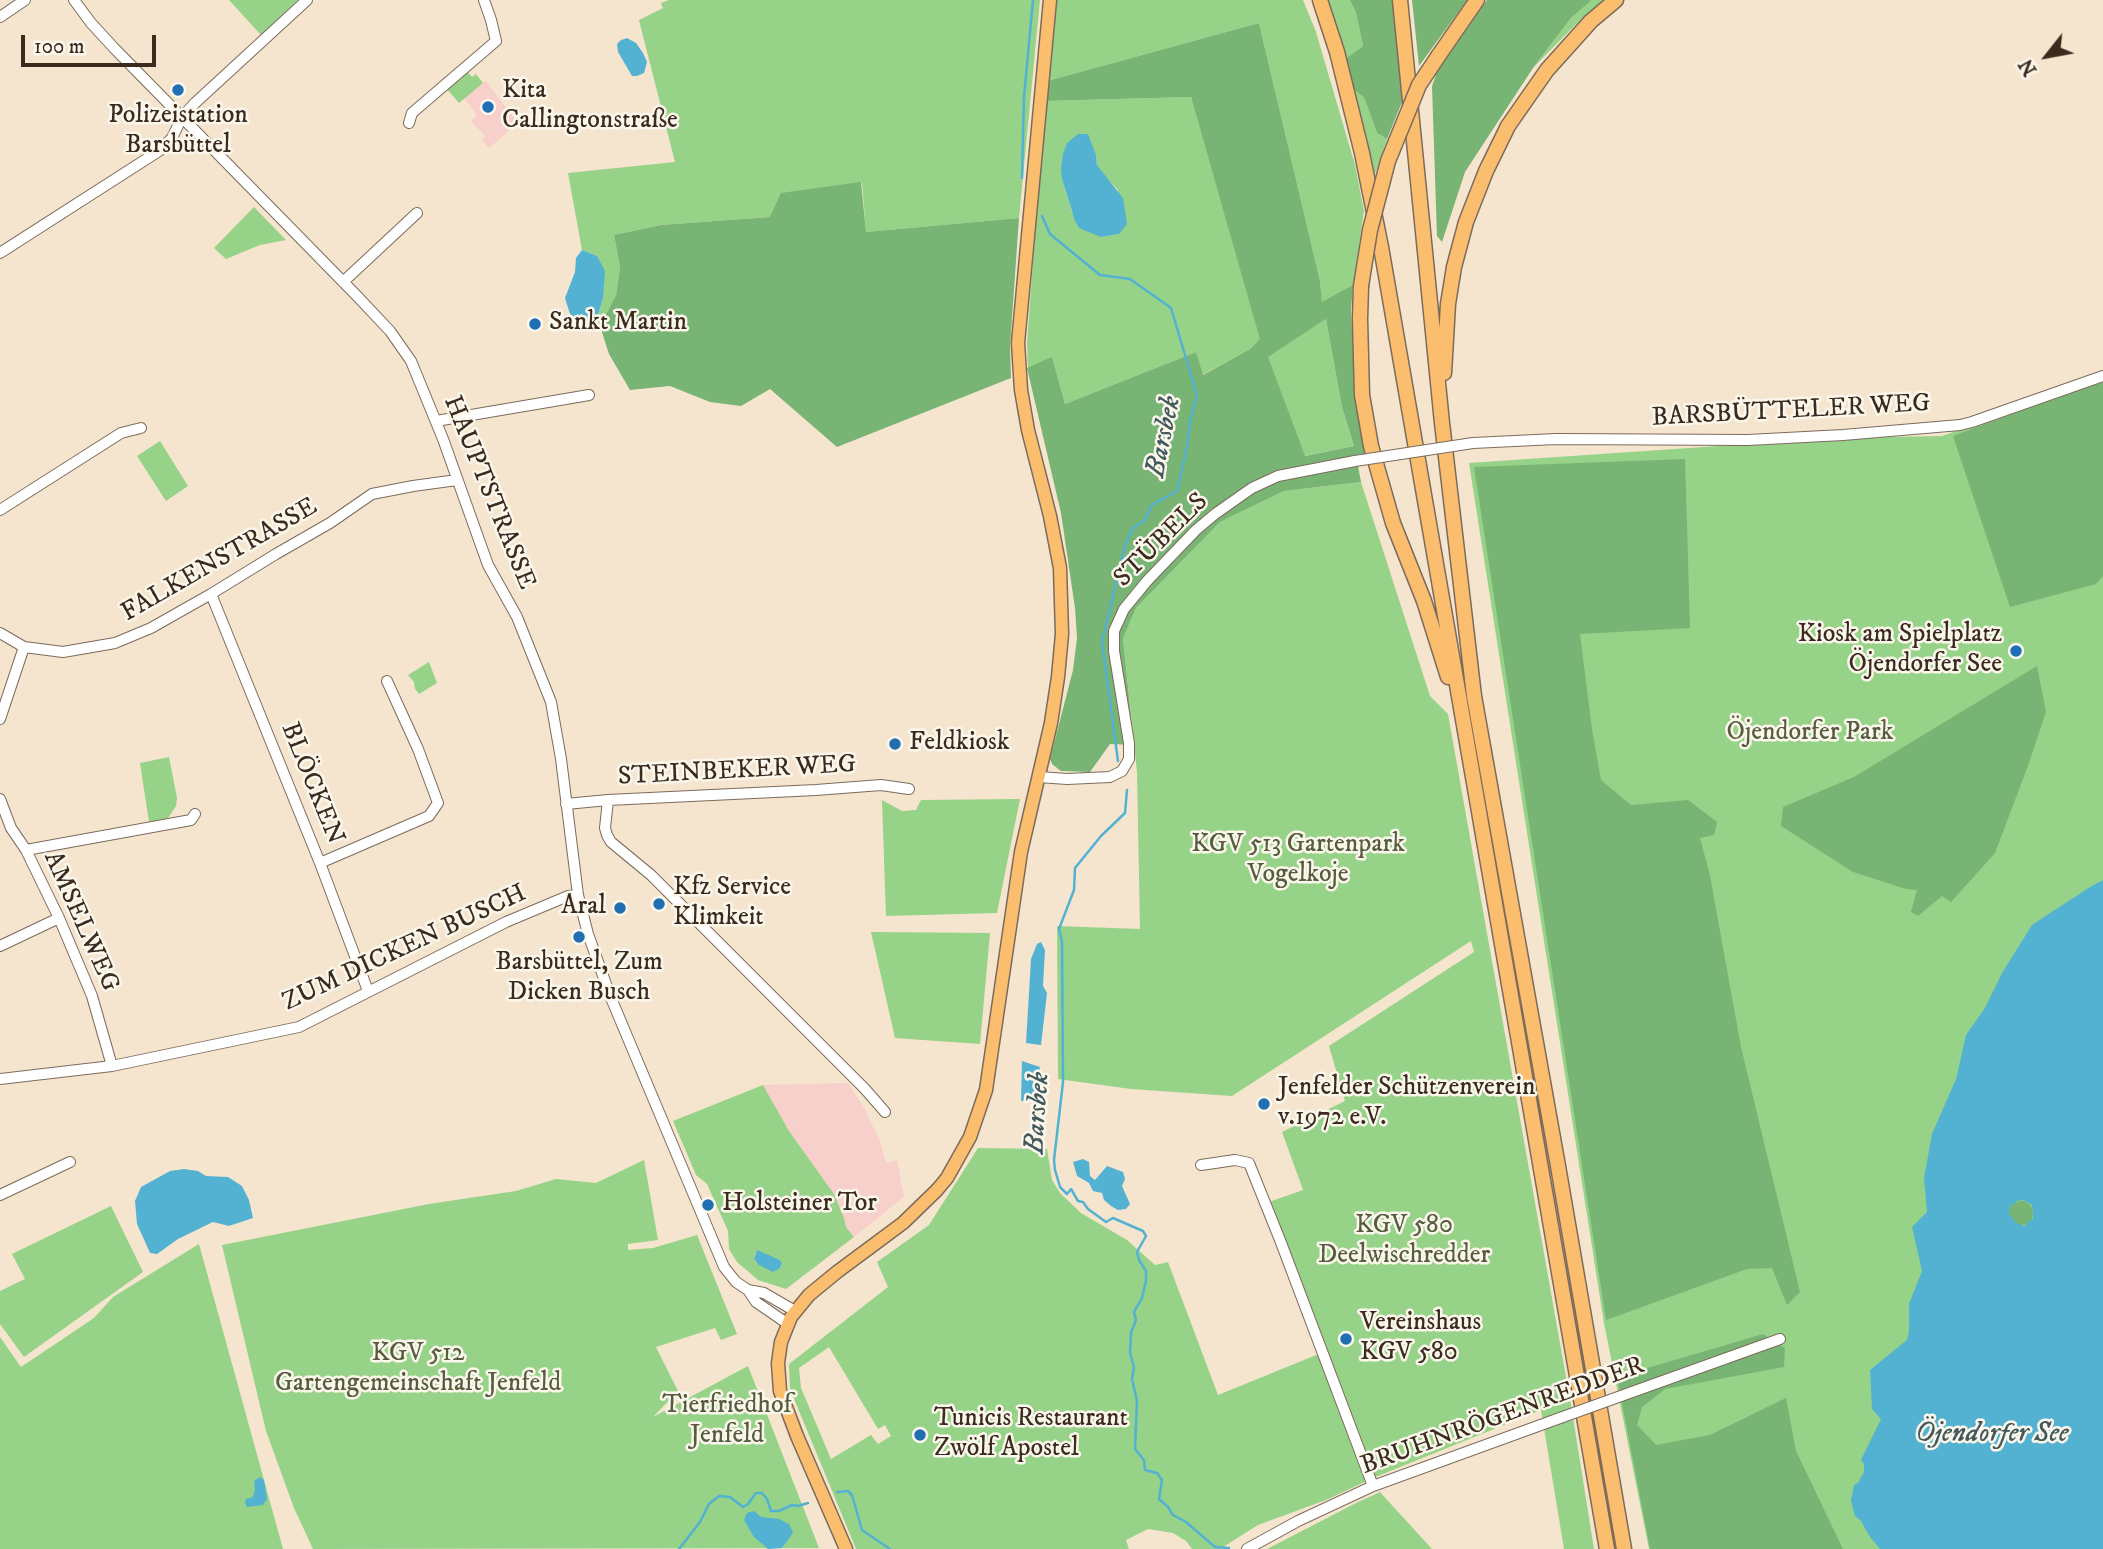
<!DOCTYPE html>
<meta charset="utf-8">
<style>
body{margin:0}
#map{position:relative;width:2103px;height:1549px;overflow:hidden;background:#f6e5ce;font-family:"IM FELL DW Pica",serif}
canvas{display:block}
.north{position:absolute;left:2012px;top:21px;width:70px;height:70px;-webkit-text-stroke:5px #fbf7ec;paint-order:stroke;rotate:239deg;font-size:19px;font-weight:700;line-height:28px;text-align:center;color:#3b2a1e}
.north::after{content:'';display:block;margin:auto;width:24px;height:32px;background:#3b2a1e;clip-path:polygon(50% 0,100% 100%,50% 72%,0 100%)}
.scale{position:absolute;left:21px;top:35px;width:135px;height:32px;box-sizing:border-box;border:4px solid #3b2a1e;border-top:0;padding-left:9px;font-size:21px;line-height:24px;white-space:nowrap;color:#3b2a1e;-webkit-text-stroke:5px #fbf7ec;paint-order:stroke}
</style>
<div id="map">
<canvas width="2103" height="1549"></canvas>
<div class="north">N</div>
<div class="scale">100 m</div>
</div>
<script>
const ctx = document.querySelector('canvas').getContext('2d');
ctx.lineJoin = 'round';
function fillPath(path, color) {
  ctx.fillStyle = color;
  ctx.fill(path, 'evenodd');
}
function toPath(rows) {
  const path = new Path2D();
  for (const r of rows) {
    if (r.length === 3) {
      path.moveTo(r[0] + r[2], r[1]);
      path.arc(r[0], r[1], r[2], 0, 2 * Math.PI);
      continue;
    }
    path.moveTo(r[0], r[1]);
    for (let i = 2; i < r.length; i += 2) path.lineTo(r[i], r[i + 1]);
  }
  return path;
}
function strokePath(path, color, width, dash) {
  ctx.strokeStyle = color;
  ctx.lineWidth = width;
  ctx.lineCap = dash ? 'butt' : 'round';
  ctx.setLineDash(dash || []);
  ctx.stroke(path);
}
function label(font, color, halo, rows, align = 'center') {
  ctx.font = font + ' "IM FELL DW Pica",serif';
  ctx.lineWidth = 5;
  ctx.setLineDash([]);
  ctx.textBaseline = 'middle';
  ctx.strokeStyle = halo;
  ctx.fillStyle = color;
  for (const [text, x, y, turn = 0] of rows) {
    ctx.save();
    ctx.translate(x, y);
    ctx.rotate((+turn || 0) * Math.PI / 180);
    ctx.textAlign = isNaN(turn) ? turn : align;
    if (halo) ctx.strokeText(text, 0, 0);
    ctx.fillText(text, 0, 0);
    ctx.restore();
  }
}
const built = toPath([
 [486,81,518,123,489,148,482,140,485,136,471,121,477,115,464,98],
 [848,1083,863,1106,880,1141,886,1163,897,1160,904,1197,854,1237,846,1227,844,1218,834,1194,789,1131,763,1085]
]);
const green = toPath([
 [229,0,298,0,261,35],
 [669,0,1040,0,1019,218,866,232,862,183,770,217,661,225,614,235,620,267,616,295,600,326,597,319,603,298,597,256,582,250,568,173,675,162,639,20,663,8,661,3],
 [1054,0,1303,0,1316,32,1355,165,1364,211,1353,285,1322,303,1320,281,1259,23,1047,81],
 [1326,0,1350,0,1356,13,1363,46,1345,59],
 [1592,0,1605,0,1582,18,1533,68,1571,18],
 [467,71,472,77,476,74,483,83,459,103,447,89],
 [1353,89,1364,96,1377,133,1387,139,1374,177],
 [1191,97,1261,339,1250,349,1202,375,1196,352,1065,404,1052,358,1028,368,1027,343,1045,101],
 [1063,154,1096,155,1097,165,1102,173,1118,190,1119,234,1101,237,1072,212,1062,179],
 [254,207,286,240,260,245,226,259,214,248],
 [1326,319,1342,407,1354,446,1304,456,1267,357],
 [2103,378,2103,1549,1649,1549,1604,1323,1469,463,1836,438,1942,436],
 [160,441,188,486,166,501,137,456],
 [1361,482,1430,696,1448,714,1571,1405,1594,1549,1564,1549,1541,1410,1373,1478,1326,1500,1258,1525,1220,1549,1192,1549,1186,1541,1173,1533,1148,1529,1126,1540,1129,1549,856,1549,790,1389,789,1364,888,1287,877,1262,929,1225,978,1148,1047,1149,1052,1180,1060,1193,1081,1213,1127,1240,1155,1265,1168,1262,1218,1395,1326,1351,1269,1202,1303,1190,1282,1132,1345,1101,1329,1046,1474,952,1471,941,1232,1096,1131,1089,1058,1079,1057,926,1140,929,1137,772,1123,637,1136,608,1220,522,1284,491],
 [829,1347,878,1429,885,1425,891,1436,878,1444,871,1435,831,1459,801,1388,799,1368],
 [429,662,437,683,419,694,415,689,414,682,408,675],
 [169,757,177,798,176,806,168,818,149,822,140,763],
 [1020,799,997,913,886,916,882,800,902,811,916,810,921,800],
 [871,932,990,933,980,1044,895,1038],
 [763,1085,789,1131,834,1194,844,1218,846,1227,854,1237,786,1289,758,1280,737,1262,729,1249,728,1231,707,1184,696,1175,673,1121],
 [756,1252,780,1260,782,1265,780,1268,756,1262,754,1259],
 [644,1160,658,1240,628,1244,628,1250,653,1248,697,1235,737,1334,721,1340,715,1328,656,1347,678,1391,653,1417,748,1366,819,1548,313,1549,294,1508,266,1431,222,1245,429,1204,516,1191,556,1179,596,1183],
 [111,1206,143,1272,24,1357,0,1324,0,1291,25,1279,12,1254],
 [199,1244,283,1549,0,1549,0,1337,21,1367,94,1318,113,1297],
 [1380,1492,1432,1549,1267,1549,1354,1504]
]);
const forest = toPath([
 [1350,0,1393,0,1402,102,1387,139,1377,133,1364,97,1353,89,1345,59,1363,46,1356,13],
 [1412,0,1467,0,1419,66],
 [1487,0,1592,0,1571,18,1533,68,1465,172,1442,242,1437,236,1432,86,1437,72],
 [1259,23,1320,281,1322,302,1353,285,1351,310,1355,394,1367,454,1356,455,1361,482,1284,491,1220,522,1136,608,1123,638,1134,745,1110,744,1090,772,1061,771,1052,764,1050,759,1073,670,1077,638,1075,608,1061,513,1027,368,1052,357,1065,404,1196,352,1203,375,1250,349,1260,339,1191,97,1045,101,1047,81],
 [1326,319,1342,407,1354,446,1305,456,1268,357],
 [861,182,866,232,1019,218,1010,346,1011,378,837,447,770,389,741,406,710,402,670,386,630,390,609,354,600,326,616,295,620,267,614,235,661,225,770,217,781,193],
 [2103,381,2103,576,2096,584,2010,607,1953,436],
 [1685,459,1690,628,1580,634,1592,729,1601,780,1631,805,1688,800,1717,822,1714,835,1700,838,1710,876,1741,1047,1800,1292,1787,1305,1772,1268,1747,1269,1606,1320,1474,467],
 [2037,666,2046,712,2029,763,1995,853,1951,902,1942,896,1918,916,1911,912,1917,890,1906,889,1853,872,1781,826,1783,807,1854,777],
 [2021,1213,12],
 [1763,1334,1785,1348,1784,1367,1665,1389,1642,1407,1637,1425,1656,1445,1710,1435,1786,1398,1796,1451,1843,1549,1650,1549,1617,1377]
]);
const water = toPath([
 [627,38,636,43,643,53,647,62,644,73,637,76,632,76,618,52,617,44,621,40],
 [1078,134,1088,134,1096,155,1097,165,1123,198,1127,224,1119,234,1101,237,1079,228,1075,221,1062,179,1061,168,1063,154,1067,143],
 [582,250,597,256,605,271,603,298,597,319,583,322,570,314,565,298,575,272,576,258],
 [2103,880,2103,1549,1880,1549,1870,1537,1861,1521,1855,1516,1851,1501,1854,1485,1858,1483,1864,1472,1864,1464,1861,1460,1881,1419,1872,1409,1870,1370,1907,1340,1909,1331,1909,1304,1922,1271,1912,1227,1927,1212,1924,1178,1932,1134,1956,1079,1966,1035,1985,1008,2002,973,2032,925,2090,887],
 [2022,1200,2031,1204,2033,1210,2033,1218,2024,1226,2016,1223,2009,1213,2010,1207,2017,1201],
 [1041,942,1045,950,1043,986,1047,993,1041,1045,1026,1043,1031,959,1037,944],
 [1022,1061,1040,1067,1034,1095,1030,1100,1021,1101],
 [1083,1159,1089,1162,1090,1176,1095,1180,1107,1166,1123,1172,1125,1179,1122,1186,1130,1204,1126,1209,1118,1210,1111,1206,1104,1200,1102,1193,1093,1191,1089,1183,1077,1176,1073,1162],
 [184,1169,198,1171,206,1176,228,1177,242,1186,249,1200,253,1218,229,1226,213,1222,178,1239,157,1254,150,1253,137,1224,135,1201,141,1187,170,1171],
 [757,1250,780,1260,782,1264,780,1268,773,1272,759,1265,754,1259],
 [260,1477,264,1480,267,1499,263,1505,247,1507,245,1503,246,1499,253,1497,255,1490,254,1481],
 [754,1511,761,1517,779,1519,789,1524,793,1533,782,1548,768,1549,754,1537,744,1520,747,1513]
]);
const stream = toPath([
 [1022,178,1024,97,1033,0],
 [1042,216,1050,234,1100,275,1130,279,1171,308,1197,395,1190,422,1187,448,1177,491,1152,505,1144,521,1133,528,1125,546,1102,642,1118,761],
 [1127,790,1125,813,1101,836,1075,868,1074,890,1059,929,1062,942,1063,1082,1054,1160,1055,1170,1060,1187,1067,1194,1071,1189,1078,1201,1083,1202,1088,1209,1106,1222,1113,1218,1143,1231,1146,1236,1137,1252,1139,1260,1146,1271,1146,1281,1142,1298,1134,1312,1136,1320,1131,1333,1130,1353,1134,1367,1132,1379,1137,1401,1135,1449,1144,1460,1145,1470,1157,1473,1162,1480,1159,1499,1168,1507,1173,1515,1186,1522,1215,1547,1229,1548],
 [837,1492,848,1491,852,1495,862,1530,890,1549],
 [679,1549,700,1522,709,1504,719,1496,730,1497,743,1507,748,1504,756,1493,762,1493,767,1499,771,1511,779,1511,792,1505,798,1506,808,1503]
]);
const minor = toPath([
 [74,0,91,23,114,48,357,296,390,331,411,361,443,439,488,565,517,617,551,702,561,759,578,895,588,934,611,998,724,1267,736,1282,748,1290,756,1302,788,1324],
 [0,17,25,0],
 [409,123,412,113,496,41,491,20,484,0],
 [0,253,159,151,172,138,182,117,195,103,307,0],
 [343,282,417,213],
 [436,421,589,395],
 [1473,443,1556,439,1748,440,1843,435,1960,425,1972,422,2103,376],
 [0,510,121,433,141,428],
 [211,594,320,863,368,991],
 [0,633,24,647,63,652,115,643,151,628,211,594,276,554,330,523,372,494,413,486,457,480],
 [0,719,24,647],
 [1039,777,1067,779,1110,777,1122,771,1129,759,1129,743,1114,651,1114,631,1124,609,1147,581,1196,530,1215,514,1252,488,1278,476,1355,461],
 [0,799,11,828,26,850,59,918,92,996,112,1066],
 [608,800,605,828,607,835,611,842,651,875,865,1089,885,1112],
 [566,804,608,800,816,790,881,785,909,789],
 [26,850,191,820,195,814],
 [320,863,429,816,438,803,418,749,387,681],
 [0,946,59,918],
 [0,1079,112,1066,299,1027,506,922,568,896,578,895],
 [1201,1165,1235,1160,1249,1163,1280,1240,1373,1486],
 [0,1195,70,1162],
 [748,1290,764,1293,795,1311],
 [1621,1396,1780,1339],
 [1247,1549,1298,1521,1373,1486,1560,1418]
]);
const major = toPath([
 [846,1549,797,1436,780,1391,778,1363,781,1342,791,1317,809,1295,837,1272,903,1223,937,1190,947,1178,970,1137,986,1090,1021,852,1051,723,1058,677,1062,634,1060,568,1050,516,1028,430,1021,390,1018,343,1050,0]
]);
const highway = toPath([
 [1320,0,1337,52,1362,153,1381,247,1607,1549],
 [1400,0,1442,423,1474,696,1558,1166,1624,1549],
 [1439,55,1477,0],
 [1361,286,1360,319,1362,395,1371,446,1393,523,1424,601,1448,677],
 [1444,373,1448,304,1454,267,1466,222,1486,171,1508,126,1547,70,1591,21,1616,0]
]);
const minorBridge = toPath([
 [1355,461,1473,443],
 [1560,1418,1621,1396]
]);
const highwayBridge = toPath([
 [1361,286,1370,230,1388,161,1419,85,1439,55]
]);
const markers = [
 [178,90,7,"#1f6fb2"],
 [488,107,7,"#1f6fb2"],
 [535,324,7,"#1f6fb2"],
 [2016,651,7,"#1f6fb2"],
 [895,744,7,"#1f6fb2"],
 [659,904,7,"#1f6fb2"],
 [620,908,7,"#1f6fb2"],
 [579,937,7,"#1f6fb2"],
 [1264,1104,7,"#1f6fb2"],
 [708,1205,7,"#1f6fb2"],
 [1346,1339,7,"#1f6fb2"],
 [920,1435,7,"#1f6fb2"]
];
const poiNames = [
 ["Kita",502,92],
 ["Callingtonstraße",502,122],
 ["Polizeistation",178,117,"center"],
 ["Barsbüttel",178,147,"center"],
 ["Sankt Martin",549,324],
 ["Kiosk am Spielplatz",2002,636,"right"],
 ["Öjendorfer See",2002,666,"right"],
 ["Feldkiosk",909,744],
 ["Kfz Service",673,889],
 ["Klimkeit",673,919],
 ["Aral",606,908,"right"],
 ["Barsbüttel, Zum",579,964,"center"],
 ["Dicken Busch",579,994,"center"],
 ["Jenfelder Schützenverein",1278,1089],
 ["v.1972 e.V.",1278,1119],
 ["Holsteiner Tor",722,1205],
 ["Vereinshaus",1360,1324],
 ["KGV 580",1360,1354],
 ["Tunicis Restaurant",934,1420],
 ["Zwölf Apostel",934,1450]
];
const streetNames = [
 ["BARSBÜTTELER WEG",1791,412,-3],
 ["HAUPTSTRASSE",488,493,68],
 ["STÜBELS",1162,541,-45],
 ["FALKENSTRASSE",220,561,-30],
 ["STEINBEKER WEG",737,772,-3],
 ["BLÖCKEN",311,784,68],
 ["AMSELWEG",80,922,66],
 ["ZUM DICKEN BUSCH",405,949,-25],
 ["BRUHNRÖGENREDDER",1503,1417,-20]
];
const parkNames = [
 ["Öjendorfer Park",1810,734],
 ["KGV 513 Gartenpark",1298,846],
 ["Vogelkoje",1298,876],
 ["KGV 580",1404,1227],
 ["Deelwischredder",1404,1257],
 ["KGV 512",418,1355],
 ["Gartengemeinschaft Jenfeld",418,1385],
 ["Tierfriedhof",727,1407],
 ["Jenfeld",727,1437]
];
const waterNames = [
 ["Barsbek",1165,437,-78],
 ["Barsbek",1039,1113,-86],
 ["Öjendorfer See",1992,1435]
];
fillPath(built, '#f7d0cc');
fillPath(green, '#96d287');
fillPath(forest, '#78b474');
fillPath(water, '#53b2d2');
strokePath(stream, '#53b2d2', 2.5);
strokePath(minor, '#7c6b5c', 12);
strokePath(major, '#7c6b5c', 15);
strokePath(highway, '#7c6b5c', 17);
strokePath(minor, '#fff', 10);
strokePath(major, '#fbbe6e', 12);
strokePath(highway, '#fbbe6e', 14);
strokePath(minorBridge, '#7c6b5c', 12, []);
strokePath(highwayBridge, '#7c6b5c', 17, []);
strokePath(minorBridge, '#fff', 10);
strokePath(highwayBridge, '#fbbe6e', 14);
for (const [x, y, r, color] of markers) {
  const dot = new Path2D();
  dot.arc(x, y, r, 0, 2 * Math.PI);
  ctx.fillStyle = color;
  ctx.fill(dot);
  strokePath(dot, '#fbf7ec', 2.5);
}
label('26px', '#3b2a1e', '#fbf7ec', poiNames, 'left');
label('26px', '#3b2a1e', '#fbf7ec', streetNames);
label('26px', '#565c3e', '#fbf7ec', parkNames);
label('italic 28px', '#435a5d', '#fbf7ec', waterNames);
</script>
